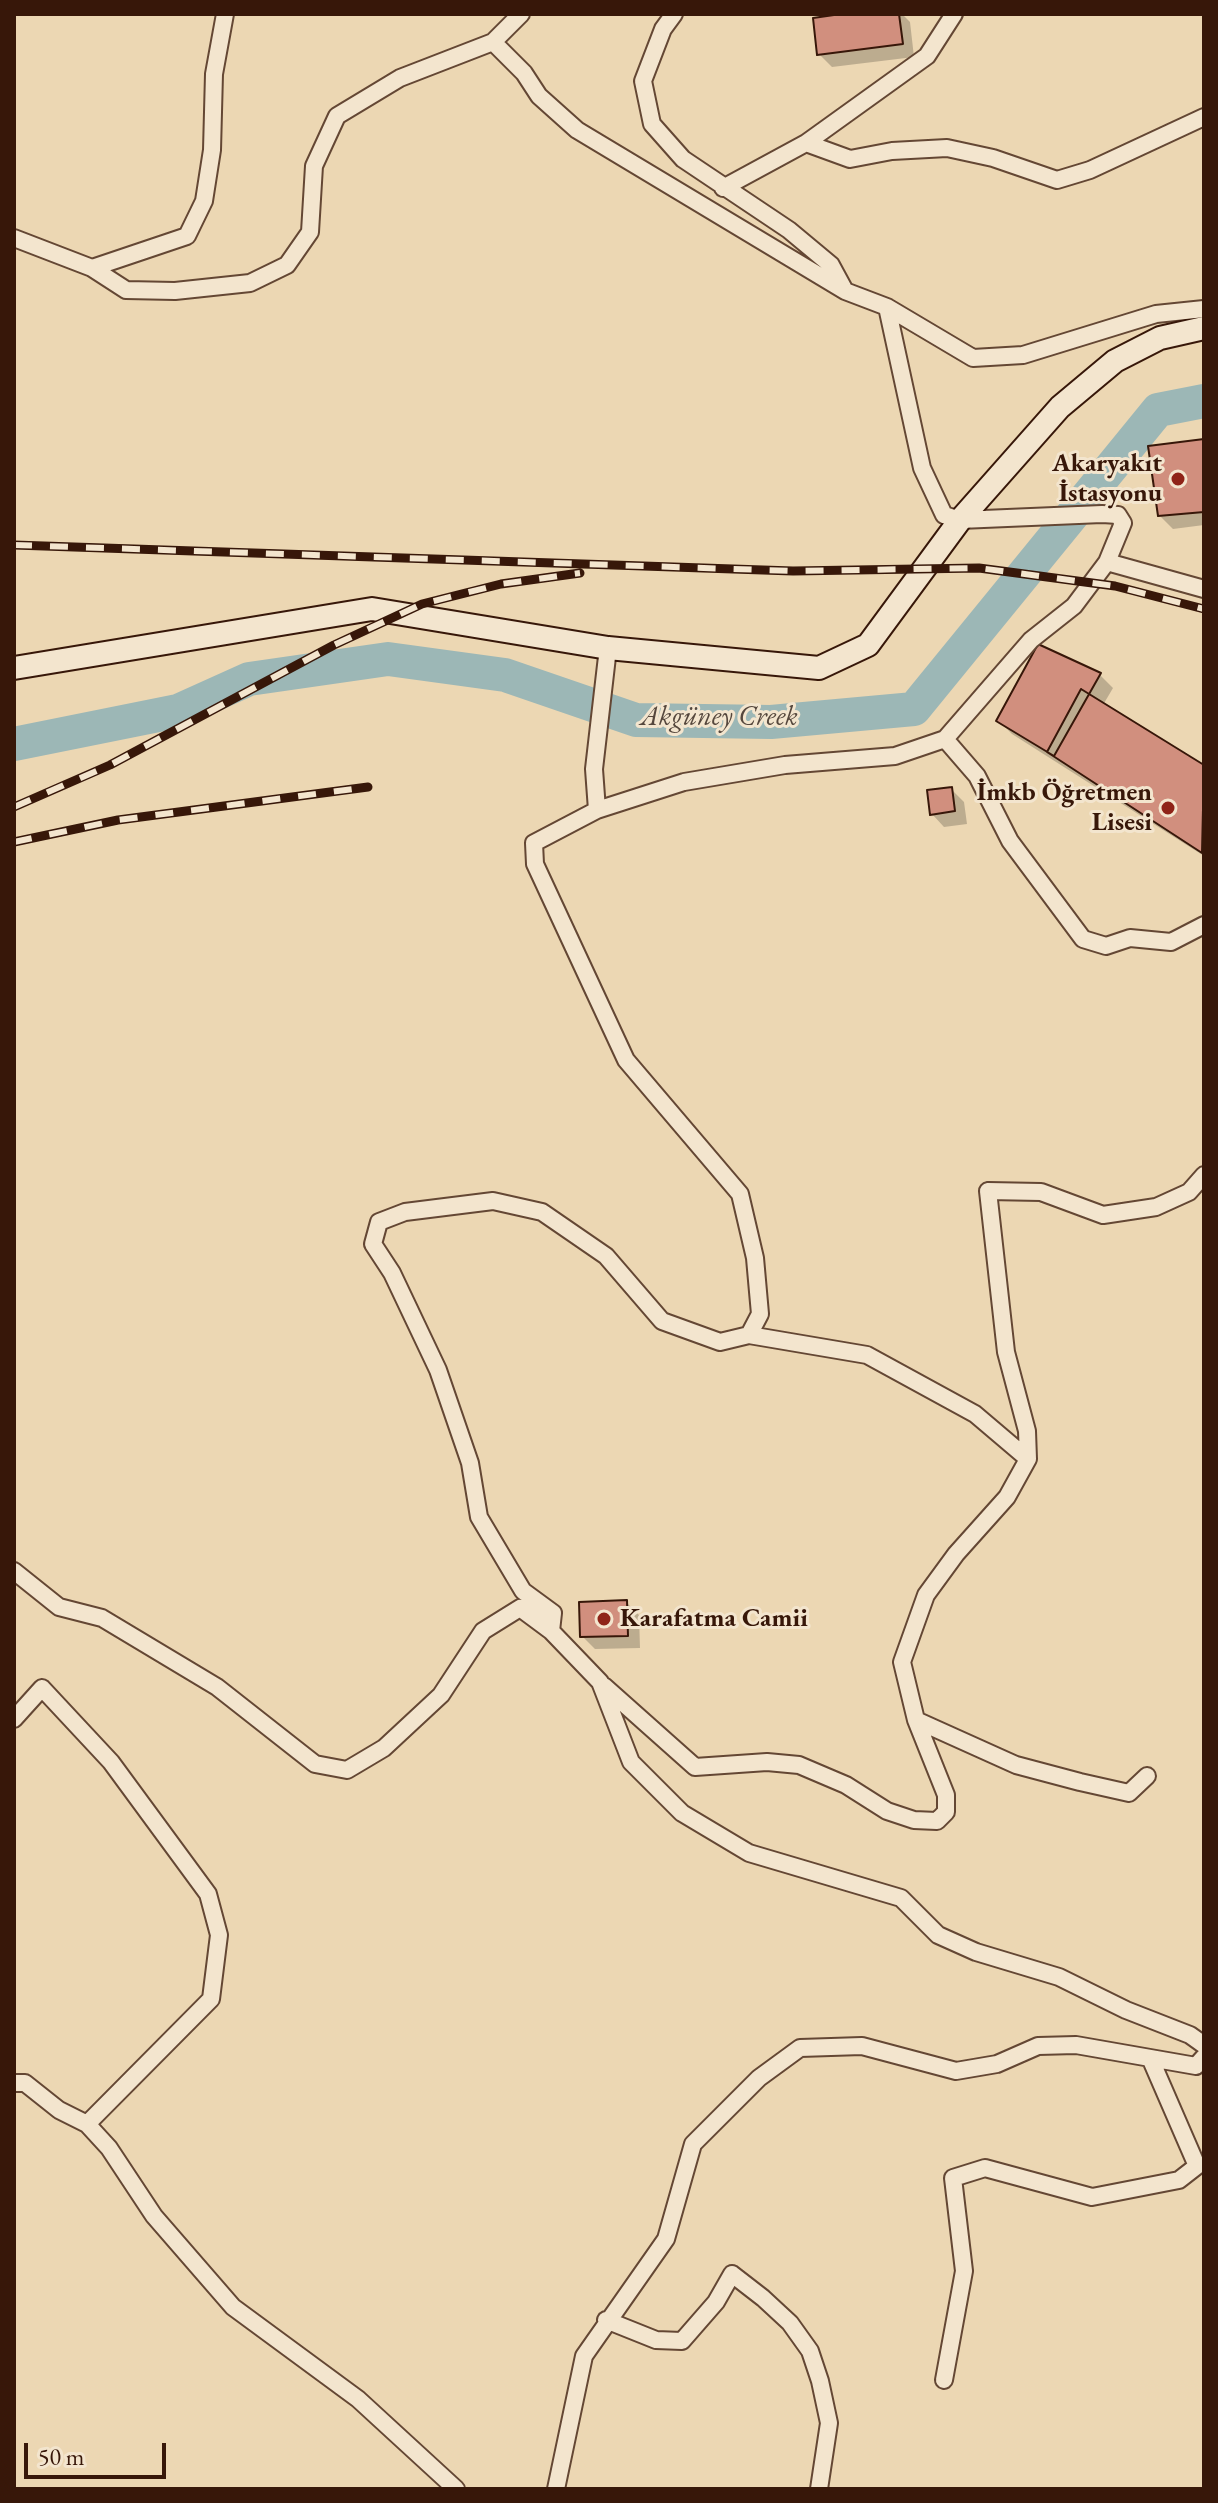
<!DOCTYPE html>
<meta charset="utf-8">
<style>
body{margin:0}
#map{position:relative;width:1218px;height:2503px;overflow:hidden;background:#ecd7b3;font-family:"EB Garamond",serif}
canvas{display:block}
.frame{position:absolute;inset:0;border:16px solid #371709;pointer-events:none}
.scale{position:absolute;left:24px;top:2443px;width:142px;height:36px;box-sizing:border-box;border:4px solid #371709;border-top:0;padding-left:10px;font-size:24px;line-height:28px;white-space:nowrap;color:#371709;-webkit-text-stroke:6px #f3e5ce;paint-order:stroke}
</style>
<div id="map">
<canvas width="1218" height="2503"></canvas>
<div class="frame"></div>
<div class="scale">50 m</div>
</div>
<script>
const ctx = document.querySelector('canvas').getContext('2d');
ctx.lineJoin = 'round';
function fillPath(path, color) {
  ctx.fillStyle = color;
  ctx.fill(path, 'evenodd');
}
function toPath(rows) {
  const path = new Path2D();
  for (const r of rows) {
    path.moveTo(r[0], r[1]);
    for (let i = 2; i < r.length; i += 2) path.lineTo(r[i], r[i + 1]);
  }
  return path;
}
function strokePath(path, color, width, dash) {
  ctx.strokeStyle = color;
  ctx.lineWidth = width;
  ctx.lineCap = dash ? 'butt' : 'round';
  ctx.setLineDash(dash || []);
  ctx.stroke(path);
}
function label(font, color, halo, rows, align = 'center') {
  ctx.font = font + ' "EB Garamond",serif';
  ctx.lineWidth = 6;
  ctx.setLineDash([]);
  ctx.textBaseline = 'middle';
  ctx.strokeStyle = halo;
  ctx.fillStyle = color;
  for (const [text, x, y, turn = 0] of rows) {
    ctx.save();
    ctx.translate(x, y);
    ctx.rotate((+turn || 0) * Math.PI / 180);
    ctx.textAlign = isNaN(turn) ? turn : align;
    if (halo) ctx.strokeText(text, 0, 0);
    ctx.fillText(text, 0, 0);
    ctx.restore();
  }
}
const shadow = toPath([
 [856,14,902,14,910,22,914,57,832,67,819,54],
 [1204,441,1204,525,1173,529,1160,516],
 [1039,646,1100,675,1113,688,1103,705,1204,768,1204,856,1012,734,999,721],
 [951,789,964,802,967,824,944,827,932,814],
 [626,1602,639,1615,640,1648,595,1649,582,1636]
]);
const river = toPath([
 [14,744,178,711,249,679,388,659,505,675,636,720,771,722,914,709,1158,410,1204,401]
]);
const building = toPath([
 [841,14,899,14,903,44,817,55,813,18,841,14],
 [1204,439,1204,512,1158,516,1148,446,1204,439],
 [1038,644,1101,673,1054,756,996,721,1038,644],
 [1081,689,1204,765,1202,853,1047,752,1081,689],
 [952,787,955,811,930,815,927,790,952,787],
 [627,1600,628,1636,580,1637,579,1602,627,1600]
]);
const street = toPath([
 [674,14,663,29,643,81,652,124,683,159,789,230,831,265,844,289],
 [493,42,521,14],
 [806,143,850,159,892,151,947,148,993,158,1057,180,1090,170,1204,117],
 [723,188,806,143,927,56,954,14],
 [14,238,92,268,126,290,175,291,250,283,287,265,310,232,314,166,337,116,400,78,493,42,524,73,539,96,577,130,845,291,887,307,973,358,1023,355,1156,314,1204,309],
 [92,268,187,236,204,201,212,150,214,74,225,14],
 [1107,562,1204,589],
 [608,648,594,769,597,810,684,782,785,765,895,756,945,739,1031,640,1074,606,1107,562,1123,523,1118,515,1102,514,960,520,944,515,922,468,887,307],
 [945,739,977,776,1010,841,1083,939,1106,946,1130,938,1171,942,1204,925],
 [749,1335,867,1355,975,1414,1028,1459],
 [14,1571,59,1607,102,1618,217,1687,315,1764,347,1770,384,1748,441,1695,483,1631,520,1608,551,1631,600,1682,631,1762,682,1813,749,1853,901,1898,938,1935,976,1952,1059,1977,1126,2010,1190,2035,1204,2045],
 [551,1631,553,1613,523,1591,479,1517,470,1463,438,1370,392,1273,373,1244,379,1222,405,1212,493,1201,542,1212,606,1256,662,1321,720,1342,749,1335,760,1314,755,1258,740,1194,626,1060,535,864,534,843,597,810],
 [604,1686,695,1767,767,1762,799,1765,846,1785,887,1811,914,1820,937,1821,946,1812,946,1795,916,1720,902,1662,926,1595,956,1554,1007,1497,1028,1459,1027,1431,1006,1352,988,1191,1041,1192,1103,1215,1156,1207,1189,1192,1204,1175],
 [14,1719,42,1688,111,1762,208,1894,219,1935,211,1999,87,2124],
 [916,1720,1016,1765,1080,1782,1129,1793,1147,1776],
 [14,2083,25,2083,59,2110,87,2124,109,2148,154,2216,233,2307,358,2399,456,2489],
 [606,2320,656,2340,682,2341,716,2302,732,2274,763,2298,790,2323,810,2351,820,2381,829,2423,819,2489],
 [944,2380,964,2271,953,2178,985,2168,1092,2197,1179,2180,1197,2166,1151,2060],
 [556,2489,584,2356,666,2239,693,2144,759,2078,800,2048,862,2046,956,2071,997,2064,1038,2046,1076,2045,1196,2066,1204,2057]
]);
const secondary = toPath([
 [14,668,372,609,608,648,819,668,868,645,960,520,1060,407,1115,361,1160,338,1204,328]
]);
const rail = toPath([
 [14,545,793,571,979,568,1115,586,1204,609],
 [14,807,110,765,334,645,422,604,501,584,580,573],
 [14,842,118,820,368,787]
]);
const markers = [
 [1178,479,8,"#8f2418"],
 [1168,808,8,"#8f2418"],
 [604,1619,8,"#8f2418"]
];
const poiNames = [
 ["Akaryakıt",1162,464],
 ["İstasyonu",1162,494],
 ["İmkb Öğretmen",1152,793],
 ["Lisesi",1152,823],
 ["Karafatma Camii",620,1619,"left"]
];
const waterNames = [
 ["Akgüney Creek",719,717]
];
fillPath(shadow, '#0003');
strokePath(river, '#9cb7b6', 34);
fillPath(building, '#d18f7e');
strokePath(building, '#371709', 2);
strokePath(street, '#644734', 20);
strokePath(secondary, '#371709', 26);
strokePath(street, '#f3e5ce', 16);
strokePath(secondary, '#f3e5ce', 22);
strokePath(rail, '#371709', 9);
strokePath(rail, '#f3e5ce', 6, [18]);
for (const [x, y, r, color] of markers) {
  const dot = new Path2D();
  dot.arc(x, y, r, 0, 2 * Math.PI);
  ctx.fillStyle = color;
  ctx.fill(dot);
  strokePath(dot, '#f3e5ce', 3);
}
label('bold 26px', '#371709', '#f3e5ce', poiNames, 'right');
label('italic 28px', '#55473d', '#f3e5ce', waterNames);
</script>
